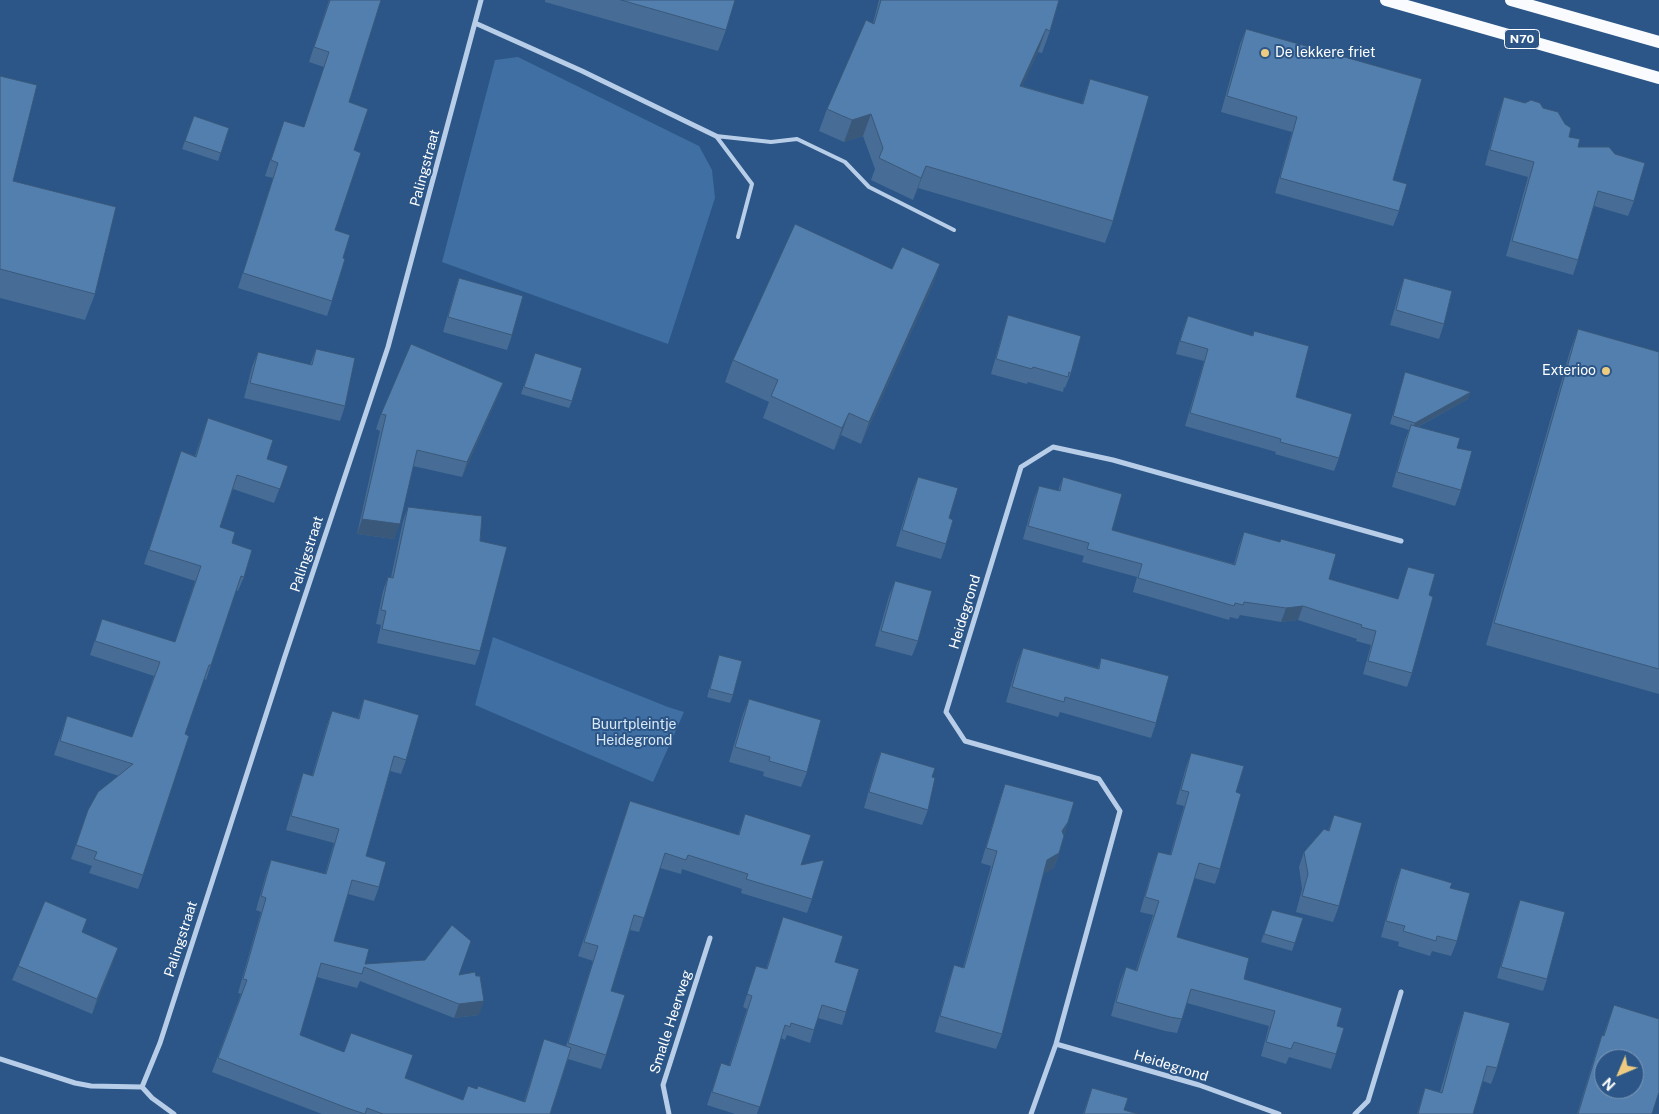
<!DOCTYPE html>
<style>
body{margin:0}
#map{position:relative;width:1659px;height:1114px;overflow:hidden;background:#2b5687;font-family:"Public Sans",sans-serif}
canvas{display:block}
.north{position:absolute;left:1594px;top:1049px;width:50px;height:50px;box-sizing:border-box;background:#2b5687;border:1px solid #809ab7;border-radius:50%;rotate:225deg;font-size:14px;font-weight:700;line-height:20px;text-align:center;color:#fff}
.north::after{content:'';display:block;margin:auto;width:18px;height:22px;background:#edcb80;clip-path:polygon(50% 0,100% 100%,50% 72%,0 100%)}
</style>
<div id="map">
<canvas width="1659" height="1114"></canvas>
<div class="north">N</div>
</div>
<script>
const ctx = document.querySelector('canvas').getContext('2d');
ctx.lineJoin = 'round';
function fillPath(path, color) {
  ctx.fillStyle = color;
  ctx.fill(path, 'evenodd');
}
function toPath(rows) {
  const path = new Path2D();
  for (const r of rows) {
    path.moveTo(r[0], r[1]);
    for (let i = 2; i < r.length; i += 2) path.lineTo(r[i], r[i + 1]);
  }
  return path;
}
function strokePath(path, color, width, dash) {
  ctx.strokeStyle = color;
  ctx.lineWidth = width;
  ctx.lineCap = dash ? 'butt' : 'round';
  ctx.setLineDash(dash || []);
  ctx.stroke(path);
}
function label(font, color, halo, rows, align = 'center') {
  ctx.font = font + ' "Public Sans",sans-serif';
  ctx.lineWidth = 4;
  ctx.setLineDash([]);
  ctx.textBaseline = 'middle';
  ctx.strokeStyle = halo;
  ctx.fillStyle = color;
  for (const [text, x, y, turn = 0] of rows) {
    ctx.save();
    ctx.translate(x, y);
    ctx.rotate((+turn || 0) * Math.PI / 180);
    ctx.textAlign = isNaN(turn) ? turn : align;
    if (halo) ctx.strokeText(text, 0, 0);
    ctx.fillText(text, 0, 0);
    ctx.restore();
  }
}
const green = toPath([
 [518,57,699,146,712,170,715,198,668,344,442,262,495,60],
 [493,637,668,707,684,712,653,782,475,705]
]);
const lane = toPath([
 [716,136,771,142,797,139,845,162,869,187,954,230],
 [716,136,752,184,738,237]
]);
const street = toPath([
 [475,23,582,71,716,136],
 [1056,1044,1199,1085,1279,1114],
 [0,1059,75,1083,91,1086,142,1087,152,1098,174,1114],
 [142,1087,160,1043,284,659,388,347,481,0],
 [669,1114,663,1085,710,938],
 [1031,1114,1056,1044,1120,811,1099,779,965,741,946,712,1021,467,1053,447,1113,460,1401,541],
 [1355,1114,1368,1101,1401,992]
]);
const primary = toPath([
 [1386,0,1659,78],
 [1511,0,1659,42]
]);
const wall = toPath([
 [329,0,381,0,349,102,354,150,335,230,343,258,332,301,327,316,238,288,273,178,265,176,284,121,304,127,324,67,309,62],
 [545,0,735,0,726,30,718,51,545,2],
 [879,0,1059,0,1050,31,1042,53,1038,52,1022,86,1082,104,1090,79,1113,221,1105,243,918,188,913,200,871,180,875,169,863,136,844,142,819,131,827,109,873,23],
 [1246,29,1393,180,1399,211,1393,226,1275,193,1292,132,1221,112,1240,44],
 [0,76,13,181,95,294,85,320,0,298],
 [1504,97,1543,108,1578,147,1634,201,1628,216,1594,206,1578,260,1573,275,1506,256,1528,177,1485,165,1499,112],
 [194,116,229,128,218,161,182,149],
 [940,264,932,286,861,444,841,435,834,450,763,418,769,402,725,382,733,360,892,269],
 [459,278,512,335,507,350,443,332,454,293],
 [1404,278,1444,324,1439,339,1390,325,1399,293],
 [1008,315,1071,373,1065,388,1064,387,1063,392,1028,382,1027,384,991,374,1003,331],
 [1188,316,1252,336,1254,331,1296,397,1339,458,1334,471,1275,454,1276,452,1185,426,1204,361,1176,354,1183,329],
 [1578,329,1659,352,1659,694,1486,645,1570,351],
 [316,349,345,406,340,421,244,398,252,367,258,352,310,365],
 [535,353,572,401,569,408,521,394],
 [1405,372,1468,399,1418,427,1457,448,1461,490,1455,506,1392,487,1405,440,1409,430,1390,424],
 [503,383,497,398,462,477,413,466,394,539,357,534,380,431,376,429,381,414],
 [208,418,267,459,288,466,274,503,233,489,220,527,232,543,244,577,238,591,236,590,206,680,204,679,185,734,143,875,138,889,89,873,92,866,71,859,88,810,119,776,54,755,67,716,132,737,154,676,90,655,102,619,175,642,195,581,144,564,181,451,195,456],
 [918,477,949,518,946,544,941,559,896,546,912,492],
 [1063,477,1112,530,1234,564,1239,546,1244,532,1329,579,1398,599,1408,567,1429,595,1412,673,1407,687,1363,674,1371,645,1356,641,1357,639,1298,620,1281,622,1240,615,1238,619,1230,617,1229,620,1133,592,1137,577,1082,562,1084,556,1023,539,1034,499,1039,486,1058,491],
 [408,507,480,541,480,651,475,665,377,643,381,625,376,624,383,591,388,577,391,577,403,521],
 [895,581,918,641,912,656,875,646,889,596],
 [1023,648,1098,668,1101,658,1156,723,1151,738,1060,712,1058,717,1006,702,1017,663],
 [719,655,733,695,730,703,707,697],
 [364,699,406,760,401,774,390,771,366,856,379,887,374,901,348,894,334,941,365,964,459,974,479,1015,454,1018,360,981,357,988,317,977,300,1035,405,1078,463,1100,524,1102,544,1039,566,1046,593,961,578,956,630,801,738,835,745,814,801,865,812,899,807,913,741,893,742,889,682,869,681,874,660,868,639,932,630,930,611,991,606,1055,601,1069,568,1059,550,1114,322,1114,212,1072,241,994,238,993,261,912,256,910,266,874,271,860,325,874,334,843,286,830,298,788,303,773,312,776,327,725,332,711,358,718],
 [749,699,807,772,801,787,763,776,764,772,729,762,743,714],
 [881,752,932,777,928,810,922,825,864,808,875,768],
 [1191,753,1236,792,1220,869,1215,884,1194,878,1177,937,1244,979,1337,1026,1336,1054,1331,1069,1289,1057,1286,1064,1261,1056,1269,1026,1187,1003,1177,1033,1165,1031,1111,1016,1120,982,1126,967,1136,970,1153,915,1140,912,1153,866,1158,852,1170,855,1184,806,1176,804,1186,767],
 [1005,784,1068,822,1064,834,1059,853,1054,868,1043,874,1002,1034,996,1049,935,1032,949,980,954,965,963,968,991,866,981,863,1000,799],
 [1334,815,1339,906,1333,922,1296,912,1302,889,1299,867,1304,852,1328,831],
 [1401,868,1451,888,1457,941,1451,956,1432,951,1430,956,1398,946,1399,942,1381,937,1395,884],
 [1520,900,1547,979,1543,991,1497,978,1516,911],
 [1272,910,1303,918,1292,951,1261,942],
 [783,917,835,962,846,1012,842,1025,818,1018,810,1043,787,1035,785,1040,781,1038,757,1114,735,1114,707,1105,721,1063,729,1066,747,1009,743,1007,756,966,766,969],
 [82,932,113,962,92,1014,12,980,18,966],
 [1614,1005,1652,1114,1577,1114,1597,1049,1602,1035,1603,1036],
 [1464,1011,1497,1068,1491,1084,1483,1081,1473,1114,1417,1114,1425,1088,1440,1092,1459,1026],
 [1092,1088,1124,1110,1138,1114,1083,1114]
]);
const shadedWall = toPath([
 [1046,29,1038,52,1012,108,1020,86],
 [871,114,863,136,844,142,852,120],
 [926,166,918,188,913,200,921,178],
 [940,264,932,286,861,444,869,422],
 [503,383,497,398,462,477,467,462],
 [1471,392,1468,399,1412,430,1415,423],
 [849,413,841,435,834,450,842,428],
 [362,519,400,524,394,539,357,534],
 [1303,606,1298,620,1281,622,1286,608],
 [1068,822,1063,837,1062,831],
 [1059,853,1054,868,1041,876,1047,860],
 [118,948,113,962,92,1014,97,999],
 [484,1001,479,1015,454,1018,459,1004]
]);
const building = toPath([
 [330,0,381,0,349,102,368,109,354,150,361,153,335,230,350,235,343,258,345,259,332,301,243,273,278,163,271,160,284,121,304,127,329,52,314,47,330,0],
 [621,0,735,0,726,30,621,0],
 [881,0,1059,0,1050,31,1046,29,1020,86,1083,104,1090,79,1149,96,1113,221,926,166,921,178,879,158,883,148,871,114,852,120,827,109,866,20,874,24,881,0],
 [1246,29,1422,79,1393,180,1407,184,1399,211,1280,178,1297,117,1227,96,1246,29],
 [0,76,37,85,13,181,116,207,95,294,0,269,0,76],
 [1504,97,1525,103,1531,100,1540,103,1543,108,1558,112,1565,124,1571,128,1569,137,1580,139,1578,147,1609,147,1615,154,1645,163,1634,201,1598,191,1578,260,1512,241,1534,162,1490,150,1504,97],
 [194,116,229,128,221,153,185,141,194,116],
 [795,224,892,269,902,247,940,264,869,422,849,413,842,428,771,396,778,380,733,360,795,224],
 [459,278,523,296,512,335,448,317,459,278],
 [1404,278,1452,291,1444,324,1396,310,1404,278],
 [1008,315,1081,336,1071,373,1069,372,1068,377,1033,367,1032,369,996,359,1008,315],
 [1188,316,1253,336,1254,331,1309,346,1296,397,1352,414,1339,458,1280,442,1281,439,1190,413,1208,349,1180,341,1188,316],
 [1578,329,1659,352,1659,669,1494,623,1578,329],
 [411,344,503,383,467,462,417,450,400,524,362,519,386,415,381,414,411,344],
 [316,349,355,358,345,406,250,383,258,352,312,365,316,349],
 [535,353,582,368,572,401,524,387,535,353],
 [1405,372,1471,392,1415,423,1393,416,1405,372],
 [208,418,273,440,267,459,288,466,280,489,237,475,220,527,235,532,232,543,252,550,244,577,241,576,211,665,209,665,185,734,189,736,143,875,94,859,97,852,76,845,88,810,98,792,133,764,60,741,67,716,132,737,160,662,95,641,102,619,175,642,201,566,149,550,181,451,196,457,208,418],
 [1411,425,1460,438,1457,448,1472,451,1461,490,1397,472,1411,425],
 [918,477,958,488,949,518,953,520,946,544,902,530,918,477],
 [1063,477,1122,494,1112,530,1235,565,1244,532,1280,542,1281,539,1336,554,1329,579,1398,599,1408,567,1435,574,1429,595,1433,597,1412,673,1368,661,1376,631,1361,627,1362,625,1303,606,1286,608,1244,602,1243,605,1235,603,1234,606,1138,578,1142,564,1087,549,1089,543,1028,526,1039,486,1060,491,1063,477],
 [408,507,482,516,480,541,507,547,480,651,382,629,386,611,381,610,388,577,393,578,408,507],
 [895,581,932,591,918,641,881,631,895,581],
 [1023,648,1099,669,1101,658,1169,676,1156,723,1065,697,1064,702,1012,687,1023,648],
 [719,655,742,661,733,695,710,689,719,655],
 [364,699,419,715,406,760,394,756,366,856,386,862,379,887,352,880,334,941,369,949,365,964,425,960,452,925,471,941,459,975,475,972,476,976,480,976,484,1001,459,1004,364,967,362,974,321,963,300,1035,344,1052,351,1033,413,1055,405,1078,463,1100,468,1086,477,1089,478,1086,525,1102,544,1039,571,1048,550,1114,383,1114,367,1108,365,1114,347,1108,218,1058,247,980,243,979,266,898,261,896,271,860,326,874,339,829,291,816,303,773,313,776,332,711,359,719,364,699],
 [749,699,821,720,807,772,769,761,770,757,735,747,749,699],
 [881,752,935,768,932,777,935,778,928,810,869,792,881,752],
 [1191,753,1244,766,1236,792,1241,794,1220,869,1199,863,1177,937,1249,958,1244,979,1342,1008,1337,1026,1344,1028,1336,1054,1294,1042,1291,1049,1266,1042,1275,1011,1191,989,1182,1019,1170,1017,1116,1002,1126,967,1137,971,1144,948,1159,901,1145,897,1158,852,1171,855,1189,792,1181,790,1191,753],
 [1005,784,1074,802,1068,822,1062,831,1064,836,1059,853,1047,860,1002,1034,940,1016,954,965,964,968,997,851,986,848,1005,784],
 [630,801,739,835,745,814,811,835,801,865,824,860,812,899,746,879,748,874,688,855,686,860,665,853,644,918,634,915,611,991,625,995,606,1055,568,1043,598,946,584,942,630,801],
 [1334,815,1362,823,1339,906,1302,896,1308,874,1304,852,1324,829,1329,831,1334,815],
 [1401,868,1452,883,1450,888,1470,893,1457,941,1437,936,1436,941,1403,931,1405,926,1386,921,1401,868],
 [1520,900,1565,912,1547,979,1501,967,1520,900],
 [45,901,87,919,82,932,118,948,97,999,18,966,45,901],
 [1272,910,1303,918,1295,943,1264,934,1272,910],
 [783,917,843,936,835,962,859,969,846,1012,822,1005,814,1030,791,1023,790,1027,785,1025,760,1107,712,1092,721,1063,730,1066,752,996,747,994,756,966,767,969,783,917],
 [1614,1005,1659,1019,1659,1092,1652,1114,1578,1114,1602,1035,1604,1036,1614,1005],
 [1604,1059,1634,1059,1634,1089,1604,1089,1604,1059],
 [1464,1011,1510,1023,1497,1068,1487,1066,1473,1114,1418,1114,1425,1088,1442,1093,1464,1011],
 [1092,1088,1128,1098,1124,1110,1138,1114,1084,1114,1092,1088]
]);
const markers = [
 [1265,53,5,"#edcb80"],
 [1606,371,5,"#edcb80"]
];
const shields = [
 [1522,39,35]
];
const shieldNames = [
 ["N70",1522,39]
];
const poiNames = [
 ["De lekkere friet",1275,53],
 ["Exterioo",1596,371,"right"]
];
const streetNames = [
 ["Palingstraat",425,168,-75],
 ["Palingstraat",307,554,-72],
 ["Heidegrond",965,612,-73],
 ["Palingstraat",181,939,-72],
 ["Smalle Heerweg",671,1022,-72],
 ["Heidegrond",1171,1066,17]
];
const parkNames = [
 ["Buurtpleintje",634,725],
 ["Heidegrond",634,741]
];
fillPath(green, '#406fa3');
strokePath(lane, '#b8cee8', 4);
strokePath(street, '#b8cee8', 5);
strokePath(primary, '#f9fbfe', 12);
fillPath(wall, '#476d96');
fillPath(shadedWall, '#3a597a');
fillPath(building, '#537fae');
strokePath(building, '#3a597a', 1);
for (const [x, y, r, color] of markers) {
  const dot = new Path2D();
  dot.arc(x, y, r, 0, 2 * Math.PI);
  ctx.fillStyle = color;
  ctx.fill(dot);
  strokePath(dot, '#2b5687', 2);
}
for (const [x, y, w] of shields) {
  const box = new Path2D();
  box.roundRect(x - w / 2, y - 9.5, w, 19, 4);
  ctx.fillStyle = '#2b5687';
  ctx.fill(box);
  strokePath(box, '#fff', 1);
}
label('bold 12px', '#fff', null, shieldNames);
label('14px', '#fff', '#2b5687', poiNames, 'left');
label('14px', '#fff', '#2b5687', streetNames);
label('14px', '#dbe8f6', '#2b5687', parkNames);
</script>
